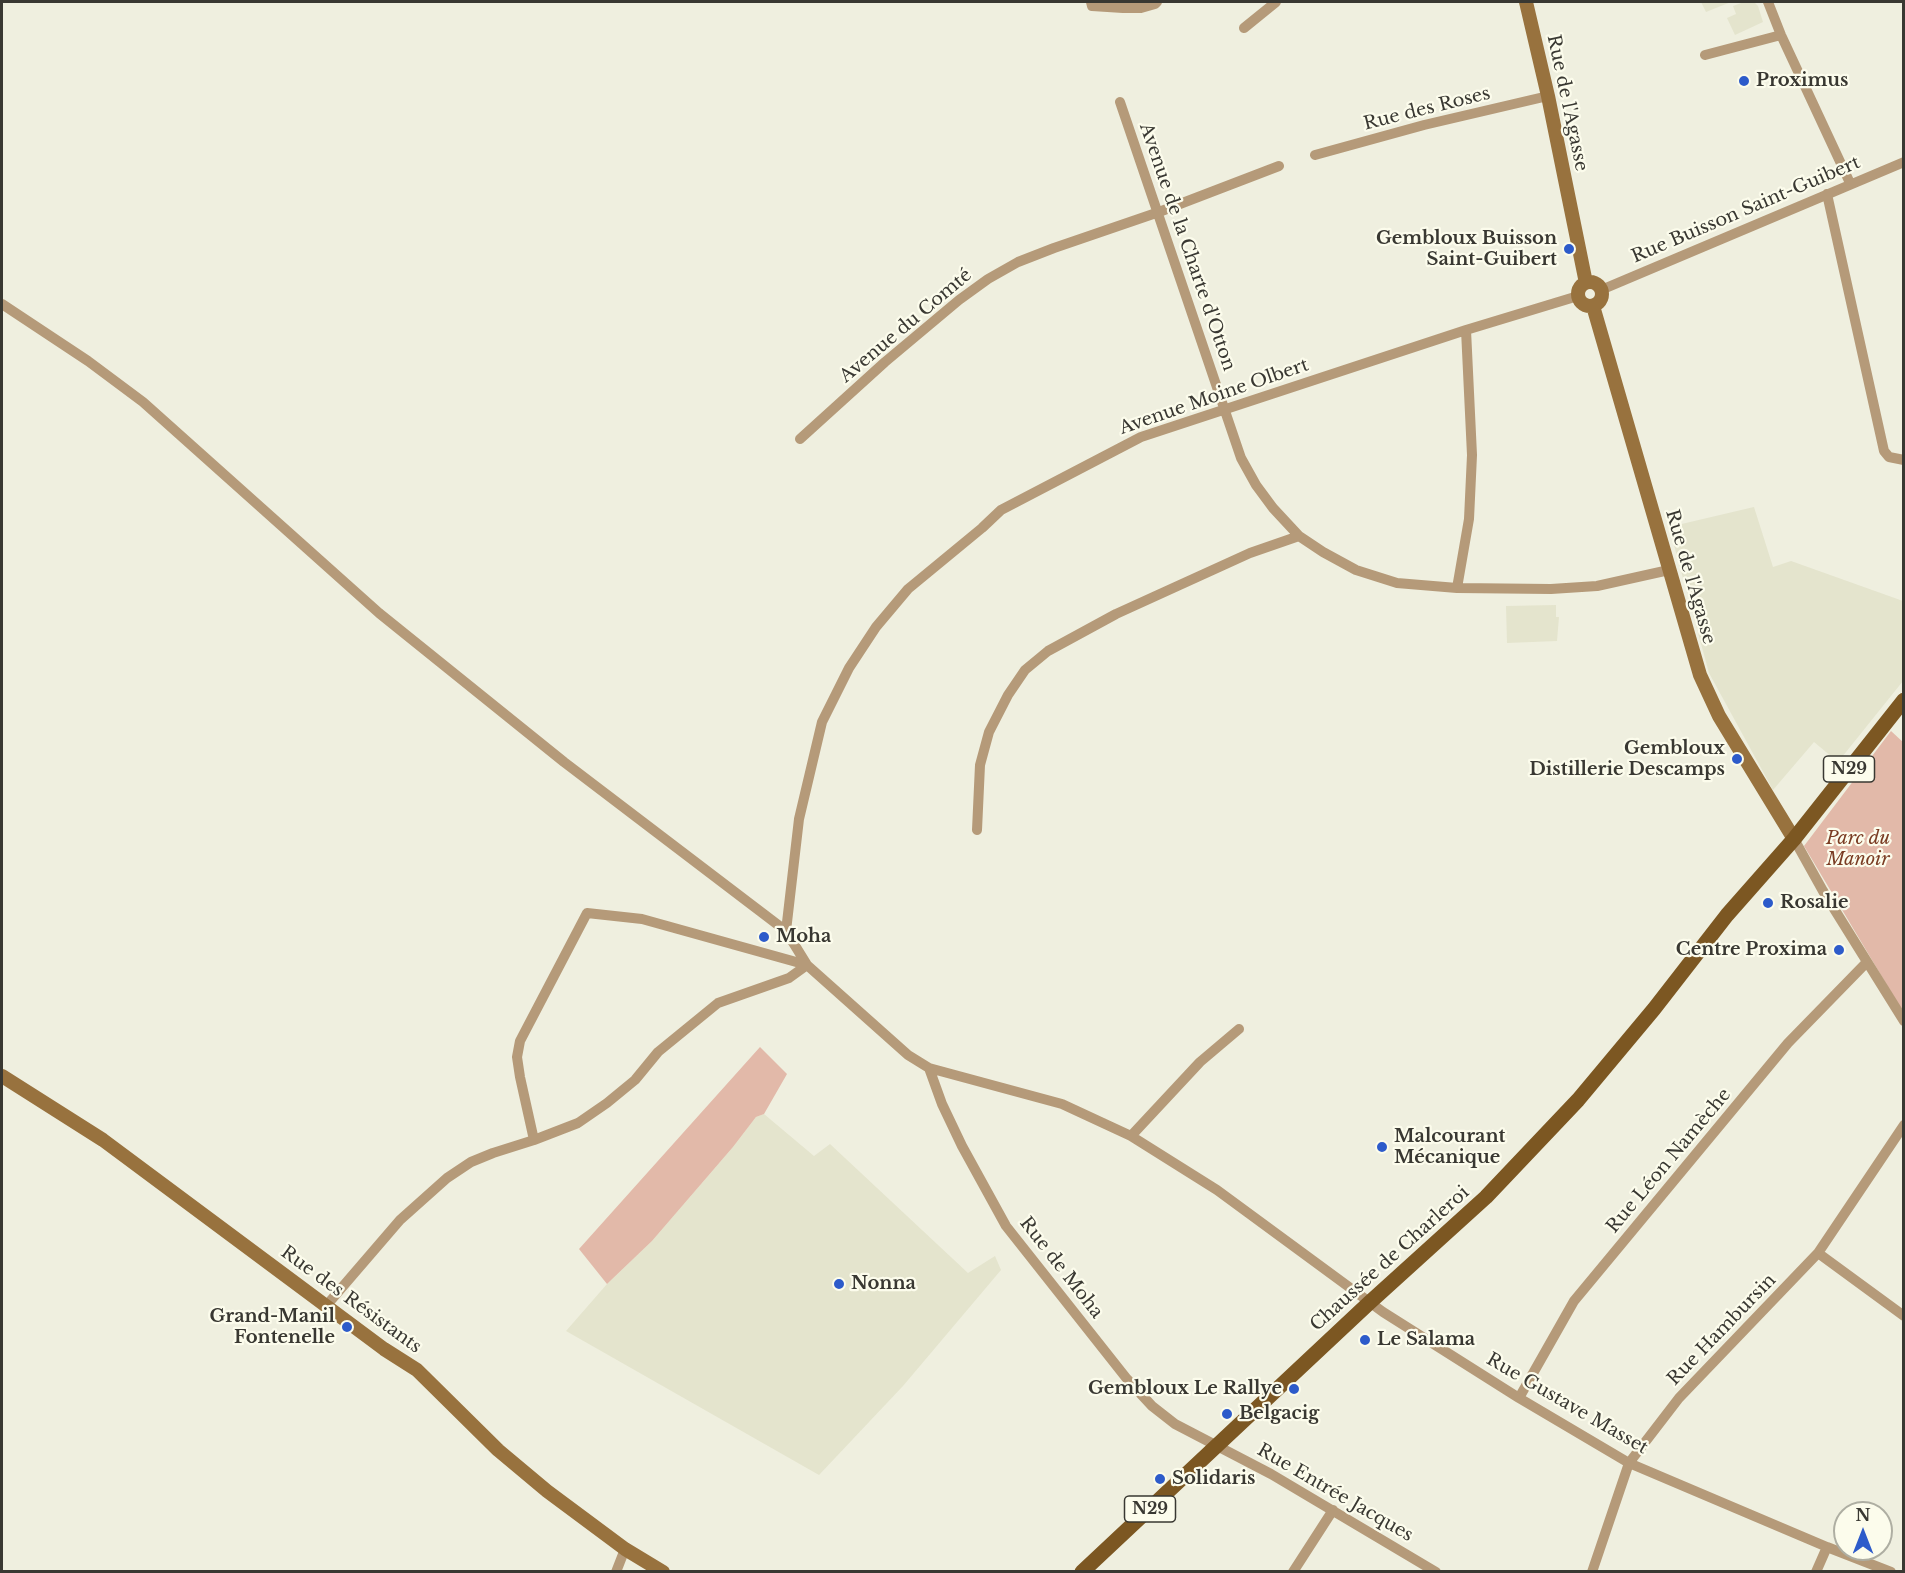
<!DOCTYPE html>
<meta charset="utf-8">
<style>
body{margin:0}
#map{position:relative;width:1905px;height:1573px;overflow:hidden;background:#efefdf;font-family:"Libre Baskerville",serif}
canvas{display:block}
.frame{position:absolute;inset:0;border:3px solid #393832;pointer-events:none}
.north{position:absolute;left:1833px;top:1501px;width:60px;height:60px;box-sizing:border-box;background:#fcfcec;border:2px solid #aeaea2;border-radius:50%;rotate:0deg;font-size:16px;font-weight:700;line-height:24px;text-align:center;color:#393832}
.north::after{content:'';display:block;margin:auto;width:21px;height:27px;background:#2d5bca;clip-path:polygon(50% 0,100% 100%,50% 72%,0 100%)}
</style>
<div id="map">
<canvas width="1905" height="1573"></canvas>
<div class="frame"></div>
<div class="north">N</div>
</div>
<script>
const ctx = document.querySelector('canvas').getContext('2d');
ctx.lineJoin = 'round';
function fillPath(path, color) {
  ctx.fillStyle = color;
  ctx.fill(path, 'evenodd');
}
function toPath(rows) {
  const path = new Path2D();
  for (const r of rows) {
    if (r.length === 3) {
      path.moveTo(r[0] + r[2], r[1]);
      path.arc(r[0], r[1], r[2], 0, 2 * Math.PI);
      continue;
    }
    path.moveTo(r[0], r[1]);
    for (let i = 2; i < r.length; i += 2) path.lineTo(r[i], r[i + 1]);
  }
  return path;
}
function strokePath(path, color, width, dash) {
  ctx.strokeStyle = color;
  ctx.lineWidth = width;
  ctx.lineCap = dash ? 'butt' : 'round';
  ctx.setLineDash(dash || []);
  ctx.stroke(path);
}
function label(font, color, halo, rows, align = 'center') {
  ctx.font = font + ' "Libre Baskerville",serif';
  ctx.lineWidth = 4.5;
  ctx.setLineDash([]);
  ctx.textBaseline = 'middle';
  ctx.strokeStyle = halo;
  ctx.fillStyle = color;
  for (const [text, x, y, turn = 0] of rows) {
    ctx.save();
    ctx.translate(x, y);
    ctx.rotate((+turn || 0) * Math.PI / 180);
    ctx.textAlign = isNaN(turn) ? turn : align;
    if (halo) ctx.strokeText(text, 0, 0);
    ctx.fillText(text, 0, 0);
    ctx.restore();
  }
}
const built = toPath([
 [1701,2,1731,2,1706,12],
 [1744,2,1754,2,1758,6,1763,22,1735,35,1727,18,1736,14,1733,6],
 [1754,507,1773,567,1791,561,1903,601,1903,681,1838,762,1814,742,1773,790,1709,673,1669,527],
 [1556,605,1556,617,1559,617,1557,641,1507,643,1506,606],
 [764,1114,814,1156,830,1144,968,1273,995,1256,1001,1270,903,1386,819,1475,566,1331,607,1284,652,1241,733,1147,756,1117]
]);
const green = toPath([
 [1891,731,1904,743,1903,1012,1804,846],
 [760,1047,787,1074,764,1114,756,1117,733,1147,652,1241,607,1284,579,1249]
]);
const street = toPath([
 [1091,2,1092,6,1123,8,1141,8,1155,4,1157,2],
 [1768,2,1781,35,1850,183],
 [1244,28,1276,2],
 [1705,55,1781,35],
 [1120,102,1241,458,1256,485,1273,508,1299,536,1323,552,1356,570,1397,583,1457,588,1551,589,1597,586,1669,570],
 [1315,155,1424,125,1548,96],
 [1827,194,1884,451,1889,457,1904,460],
 [1601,290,1904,162],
 [2,304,88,361,143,402,379,613,564,762,786,931],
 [800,439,885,362,959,300,988,279,1018,262,1054,248,1159,212,1279,166],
 [1457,588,1469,519,1472,455,1466,330],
 [977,830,980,765,989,732,1008,695,1025,670,1048,651,1116,614,1250,553,1299,536],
 [1794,839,1823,891,1904,1021],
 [807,965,786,931,799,819,822,722,849,668,876,627,908,589,982,528,1001,510,1141,437,1466,330,1578,296],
 [929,1068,942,1104,962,1146,1006,1226,1127,1379,1152,1406,1175,1424,1271,1474,1436,1572],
 [1131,1136,1200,1062,1239,1029],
 [534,1140,520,1077,517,1057,520,1041,587,913,642,919,807,965,908,1055,929,1068,1062,1104,1131,1136,1217,1190,1383,1312,1519,1398,1629,1463,1827,1547,1891,1572],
 [1818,1253,1904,1316],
 [326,1306,400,1220,447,1178,471,1162,493,1153,534,1140,578,1123,607,1103,635,1080,658,1052,718,1003,789,978,807,965],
 [1519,1398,1574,1301,1788,1043,1867,962],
 [616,1572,625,1549],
 [1293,1572,1333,1510],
 [1592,1572,1629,1463,1679,1398,1818,1253,1904,1125],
 [1816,1572,1827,1547]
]);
const secondary = toPath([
 [1526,2,1548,96,1586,283],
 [1590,294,12],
 [1593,306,1700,675,1719,716,1794,839],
 [2,1076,103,1140,384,1349,417,1370,498,1450,547,1491,625,1549,663,1572]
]);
const primary = toPath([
 [1082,1572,1369,1303,1486,1197,1578,1100,1654,1009,1727,915,1794,839,1904,700]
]);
const markers = [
 [1744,81,6,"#2d5bca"],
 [1569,249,6,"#2d5bca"],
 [1737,759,6,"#2d5bca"],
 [1768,903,6,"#2d5bca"],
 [764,937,6,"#2d5bca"],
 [1839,950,6,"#2d5bca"],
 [1382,1147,6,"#2d5bca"],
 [839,1284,6,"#2d5bca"],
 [347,1327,6,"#2d5bca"],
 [1365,1340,6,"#2d5bca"],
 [1294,1389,6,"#2d5bca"],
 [1227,1414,6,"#2d5bca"],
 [1160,1479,6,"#2d5bca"]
];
const shields = [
 [1849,769,51],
 [1150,1509,51]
];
const shieldNames = [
 ["N29",1849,769],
 ["N29",1150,1509]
];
const poiNames = [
 ["Proximus",1756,81],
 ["Gembloux Buisson",1557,239,"right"],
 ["Saint-Guibert",1557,260,"right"],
 ["Gembloux",1725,749,"right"],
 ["Distillerie Descamps",1725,770,"right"],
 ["Rosalie",1780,903],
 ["Moha",776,937],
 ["Centre Proxima",1827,950,"right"],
 ["Malcourant",1394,1137],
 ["Mécanique",1394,1158],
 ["Nonna",851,1284],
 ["Grand-Manil",335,1317,"right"],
 ["Fontenelle",335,1338,"right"],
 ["Le Salama",1377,1340],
 ["Gembloux Le Rallye",1282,1389,"right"],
 ["Belgacig",1239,1414],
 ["Solidaris",1172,1479]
];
const streetNames = [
 ["Rue de l'Agasse",1567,103,78],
 ["Rue des Roses",1427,109,-14],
 ["Rue Buisson Saint-Guibert",1746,210,-23],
 ["Avenue de la Charte d'Otton",1187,247,71],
 ["Avenue du Comté",906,326,-40],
 ["Avenue Moine Olbert",1214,397,-19],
 ["Rue de l'Agasse",1690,577,74],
 ["Rue Léon Namèche",1669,1161,-50],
 ["Chaussée de Charleroi",1390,1259,-42],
 ["Rue de Moha",1061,1268,52],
 ["Rue des Résistants",351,1300,36],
 ["Rue Hambursin",1722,1330,-46],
 ["Rue Gustave Masset",1567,1404,30],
 ["Rue Entrée Jacques",1335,1493,30]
];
const parkNames = [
 ["Parc du",1858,839],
 ["Manoir",1858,860]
];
fillPath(built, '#e4e4cd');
fillPath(green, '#e2b9a9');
strokePath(street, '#b59a79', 10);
strokePath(secondary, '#98723e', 14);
strokePath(primary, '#7c5722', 15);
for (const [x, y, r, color] of markers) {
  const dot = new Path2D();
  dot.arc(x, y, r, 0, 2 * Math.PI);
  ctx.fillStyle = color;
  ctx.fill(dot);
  strokePath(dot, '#fcfcec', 2);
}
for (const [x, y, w] of shields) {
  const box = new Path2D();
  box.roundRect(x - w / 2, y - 13, w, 26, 4.5);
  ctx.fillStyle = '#fcfcec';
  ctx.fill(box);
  strokePath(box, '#393832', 1.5);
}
label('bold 16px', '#393832', null, shieldNames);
label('bold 18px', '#393832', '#fcfcec', poiNames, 'left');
label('18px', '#393832', '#fcfcec', streetNames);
label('italic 18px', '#7a3c23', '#fcfcec', parkNames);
</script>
